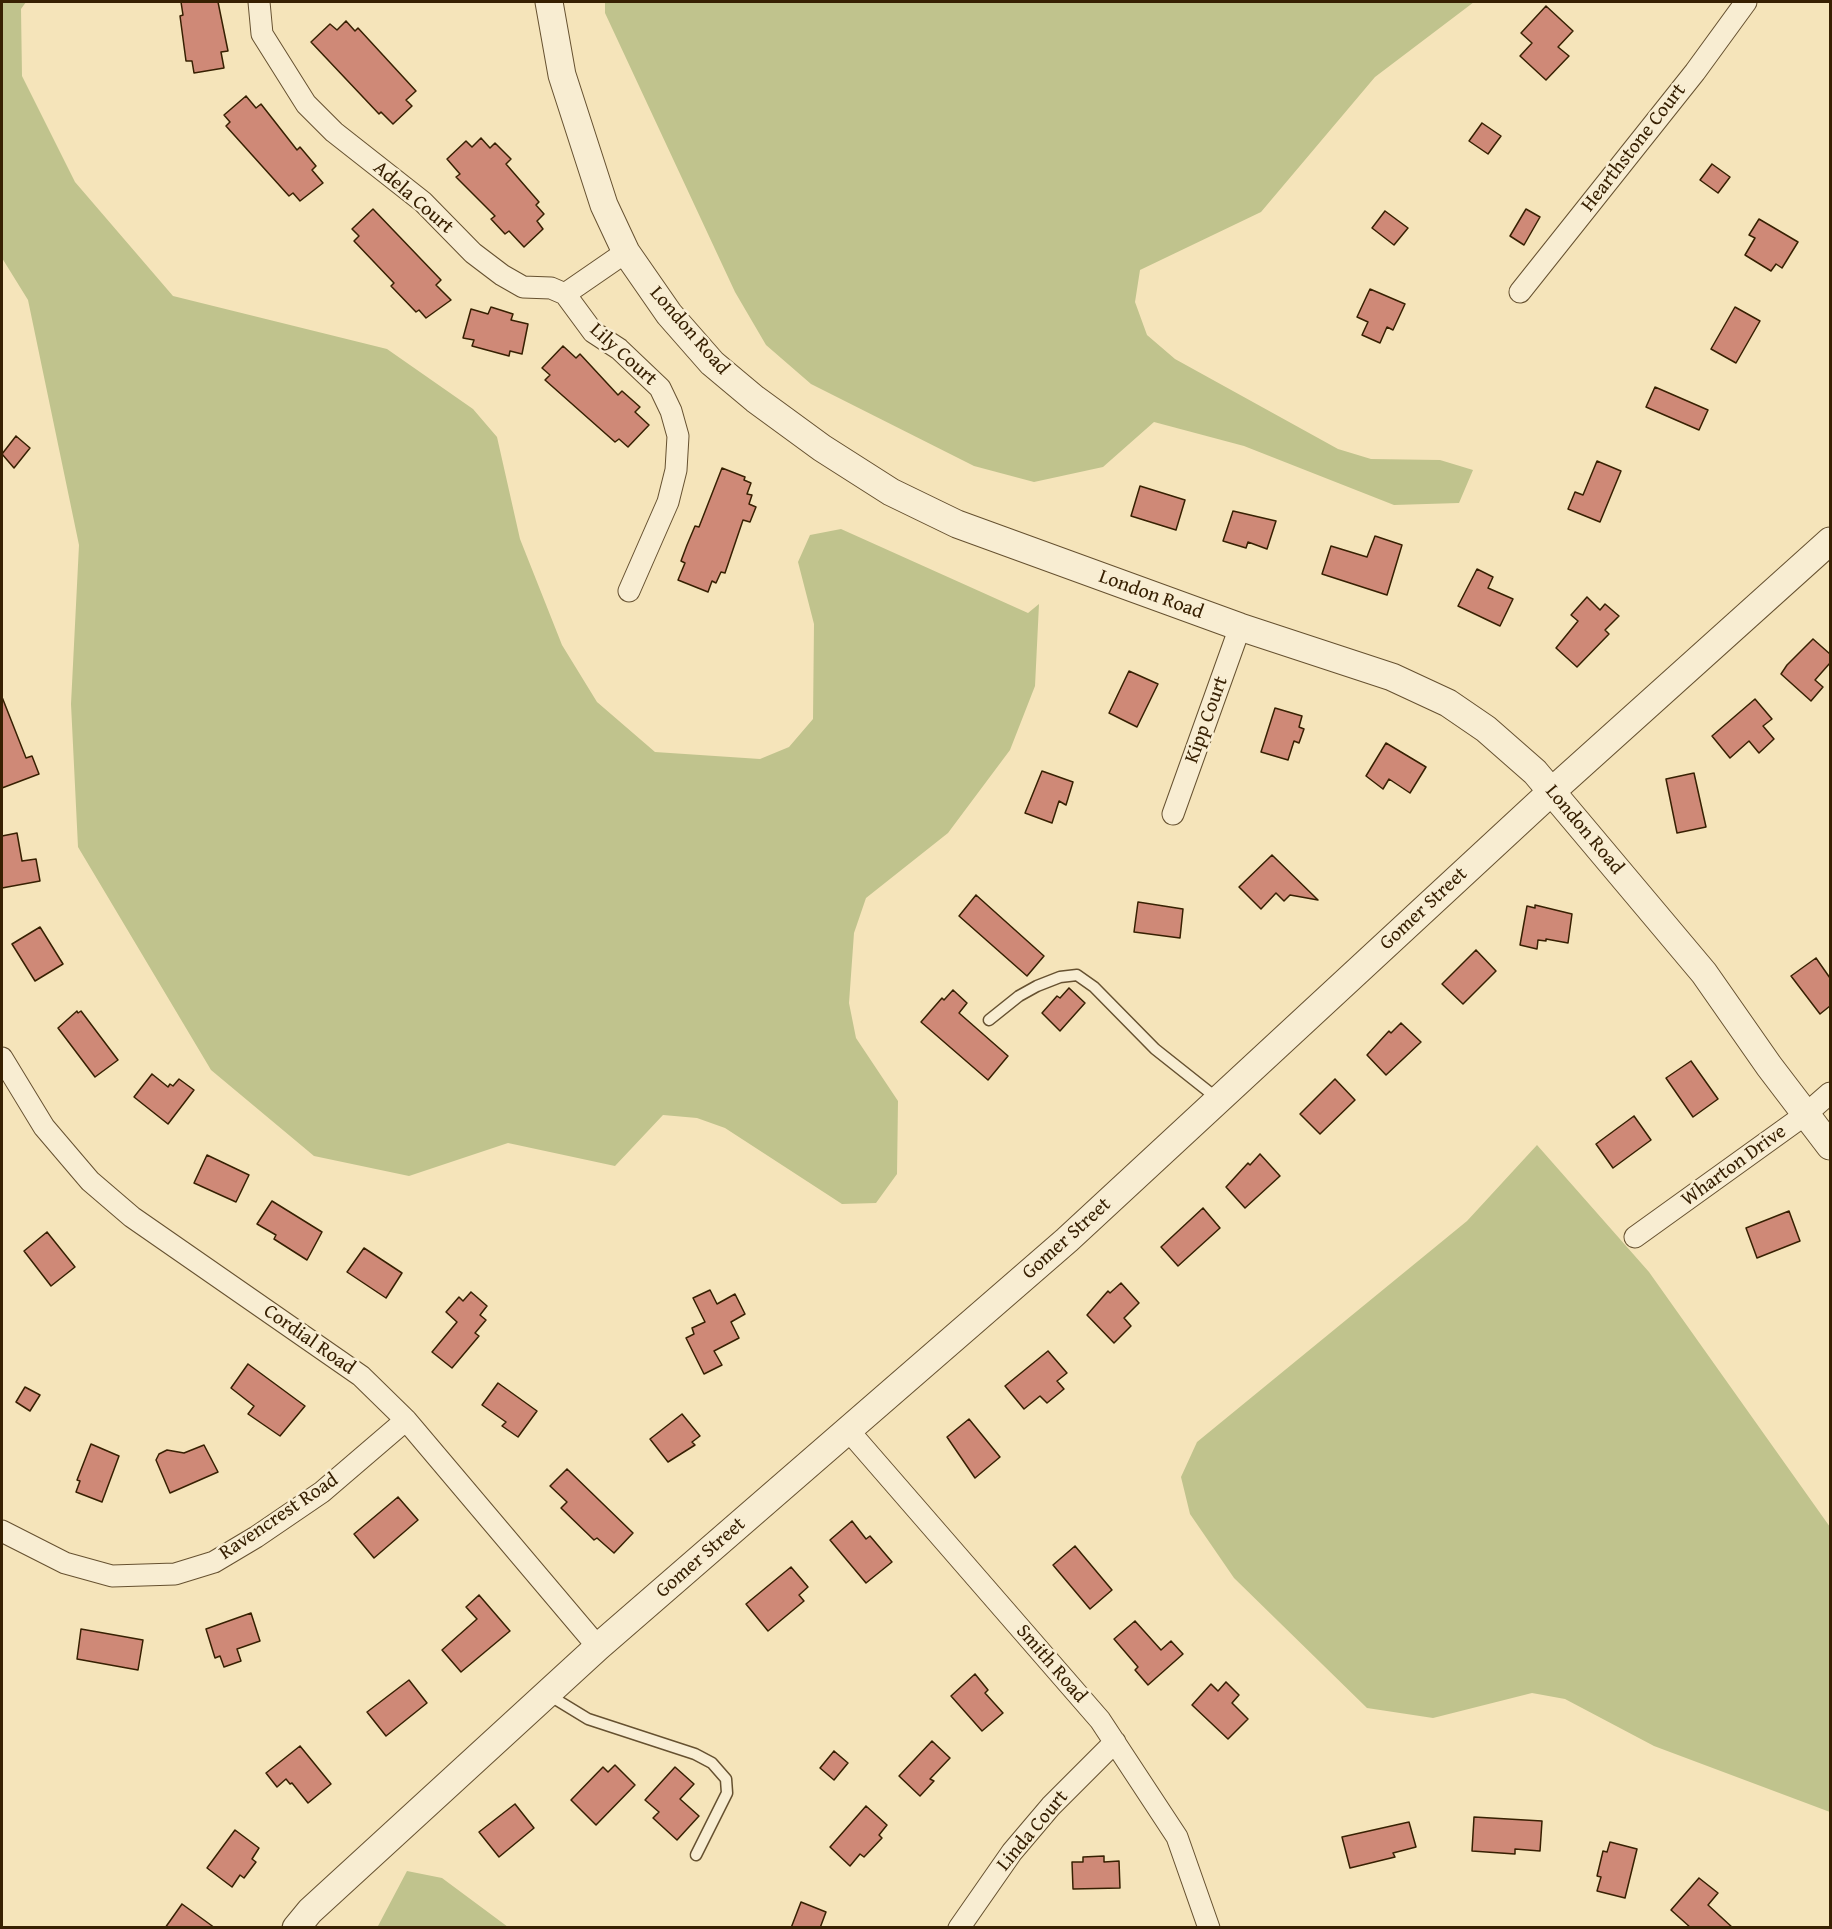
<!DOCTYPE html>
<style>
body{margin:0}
#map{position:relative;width:1832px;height:1929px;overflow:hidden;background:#f5e4ba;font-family:"Gentium Book Plus",serif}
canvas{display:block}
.frame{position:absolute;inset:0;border:3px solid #372002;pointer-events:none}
</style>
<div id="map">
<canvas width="1832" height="1929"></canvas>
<div class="frame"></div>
</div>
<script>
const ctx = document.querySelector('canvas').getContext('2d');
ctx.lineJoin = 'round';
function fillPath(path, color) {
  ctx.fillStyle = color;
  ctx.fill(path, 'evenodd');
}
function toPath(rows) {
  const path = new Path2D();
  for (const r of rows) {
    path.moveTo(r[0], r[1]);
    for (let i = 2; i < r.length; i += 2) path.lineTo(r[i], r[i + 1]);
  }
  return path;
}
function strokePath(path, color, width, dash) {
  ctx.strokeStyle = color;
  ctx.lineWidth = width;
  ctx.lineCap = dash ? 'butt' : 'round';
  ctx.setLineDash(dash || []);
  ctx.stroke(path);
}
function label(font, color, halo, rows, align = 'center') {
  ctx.font = font + ' "Gentium Book Plus",serif';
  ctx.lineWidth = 5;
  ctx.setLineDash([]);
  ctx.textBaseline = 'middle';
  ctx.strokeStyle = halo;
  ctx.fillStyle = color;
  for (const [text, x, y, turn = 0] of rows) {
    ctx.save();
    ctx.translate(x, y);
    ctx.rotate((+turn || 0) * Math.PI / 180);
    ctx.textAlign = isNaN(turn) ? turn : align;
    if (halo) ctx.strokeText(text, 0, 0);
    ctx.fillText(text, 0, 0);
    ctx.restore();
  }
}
const green = toPath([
 [2,2,26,2,21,9,22,76,75,182,173,296,387,349,473,409,497,437,520,539,562,645,597,702,655,752,760,759,789,747,813,719,814,624,798,562,810,535,841,529,1028,613,1039,604,1035,686,1010,750,948,833,866,898,854,933,849,1003,856,1038,898,1101,897,1174,876,1203,842,1204,725,1128,697,1118,663,1115,615,1166,508,1143,409,1176,314,1156,211,1070,78,847,71,704,79,545,28,300,2,258],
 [605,2,1474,2,1375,77,1261,212,1140,270,1135,302,1147,335,1175,359,1338,449,1371,459,1440,460,1473,470,1459,503,1394,505,1244,446,1154,422,1103,467,1034,482,974,466,811,384,766,345,735,292,605,13],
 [1537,1145,1649,1272,1830,1527,1830,1812,1654,1746,1565,1699,1532,1693,1433,1718,1367,1708,1234,1578,1190,1514,1181,1477,1197,1442,1467,1221],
 [407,1871,442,1878,508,1927,378,1926]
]);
const building = toPath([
 [181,2,218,2,228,51,221,52,224,68,194,73,192,61,186,61,180,16,183,15,181,2],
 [1546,6,1573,31,1558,47,1569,56,1546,80,1520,56,1532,43,1521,33,1546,6],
 [346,21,355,31,358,28,416,91,406,100,412,106,393,124,381,112,379,114,311,42,330,24,337,30,346,21],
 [246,96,256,108,261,104,297,150,300,147,316,166,312,170,323,183,300,201,293,193,289,196,226,126,230,122,224,115,246,96],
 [1482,123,1501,136,1488,154,1469,141,1482,123],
 [481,138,490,148,495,143,511,159,506,164,539,202,536,205,544,214,537,221,543,229,524,247,509,231,505,234,491,219,495,216,456,177,460,174,447,159,466,141,472,147,481,138],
 [1712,164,1730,177,1718,193,1700,180,1712,164],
 [373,209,441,280,436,285,451,300,426,318,419,310,416,312,391,286,394,283,354,241,359,236,352,229,373,209],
 [1526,209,1540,217,1524,245,1510,236,1526,209],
 [1385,211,1408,228,1394,245,1372,228,1385,211],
 [1759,219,1798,242,1782,268,1776,264,1771,271,1745,255,1755,238,1749,235,1759,219],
 [1370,289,1405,304,1393,330,1387,327,1380,343,1362,335,1368,322,1357,317,1370,289],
 [491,307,513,314,511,320,528,324,522,354,510,351,509,356,472,346,474,340,463,338,471,309,488,314,491,307],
 [1735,307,1760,321,1736,363,1711,349,1735,307],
 [563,346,576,358,580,354,618,395,622,391,640,407,635,412,649,425,628,447,619,439,615,442,545,380,550,375,542,368,563,346],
 [1655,387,1708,410,1699,430,1646,407,1655,387],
 [16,436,30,448,14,468,2,454,16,436],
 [1597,461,1621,471,1600,522,1568,509,1575,492,1583,495,1597,461],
 [722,468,745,477,744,480,751,483,747,494,752,495,749,504,756,507,750,522,743,520,725,573,721,572,716,583,712,581,708,592,678,580,685,563,681,561,687,545,695,526,699,527,722,468],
 [1140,486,1185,500,1176,530,1131,516,1140,486],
 [1233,511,1276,521,1267,549,1248,542,1246,548,1223,541,1233,511],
 [1375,536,1402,545,1387,595,1322,574,1331,546,1367,557,1375,536],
 [1477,569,1493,577,1488,588,1513,599,1500,626,1458,606,1477,569],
 [1587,597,1600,610,1605,604,1619,616,1605,630,1609,634,1577,667,1556,648,1578,621,1571,615,1587,597],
 [1813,639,1830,654,1830,663,1815,680,1823,687,1811,701,1781,674,1787,665,1813,639],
 [1129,671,1158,684,1137,727,1109,713,1129,671],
 [2,697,26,758,32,756,39,774,2,788,2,697],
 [1755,699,1772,719,1763,726,1774,739,1759,753,1749,741,1730,758,1712,736,1755,699],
 [1275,708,1302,716,1299,727,1304,729,1299,743,1294,741,1288,760,1261,752,1275,708],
 [1386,743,1426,767,1410,793,1389,779,1383,789,1366,776,1386,743],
 [1042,771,1073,782,1066,805,1059,801,1052,823,1025,813,1042,771],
 [1694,773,1706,827,1677,833,1666,779,1694,773],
 [17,833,22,861,36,859,40,881,2,888,2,836,17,833],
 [1272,855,1318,900,1290,895,1284,901,1276,893,1261,909,1239,887,1272,855],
 [976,895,1044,956,1027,976,959,916,976,895],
 [1138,902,1183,909,1180,938,1134,932,1138,902],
 [1535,905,1572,914,1568,943,1546,939,1546,941,1538,940,1537,949,1520,945,1527,906,1535,908,1535,905],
 [40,927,63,964,35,981,12,944,40,927],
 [1476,950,1496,971,1463,1004,1442,984,1476,950],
 [1816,958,1830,978,1830,1006,1820,1014,1791,976,1816,958],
 [1069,988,1085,1003,1060,1031,1042,1013,1057,996,1060,998,1069,988],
 [953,990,967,1003,959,1013,1008,1056,988,1080,921,1022,942,998,944,1000,953,990],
 [77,1011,78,1013,81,1011,118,1060,95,1077,58,1028,77,1011],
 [1401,1023,1421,1042,1386,1075,1367,1055,1389,1031,1391,1033,1401,1023],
 [1691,1061,1718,1099,1693,1117,1666,1078,1691,1061],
 [152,1074,168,1087,170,1084,173,1086,179,1079,194,1090,168,1124,134,1097,152,1074],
 [1335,1079,1355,1100,1320,1134,1300,1114,1335,1079],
 [1634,1116,1651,1140,1613,1168,1596,1144,1634,1116],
 [1260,1154,1280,1176,1245,1208,1226,1187,1248,1163,1250,1165,1260,1154],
 [207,1155,249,1175,236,1202,194,1183,207,1155],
 [272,1201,322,1232,307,1260,274,1239,276,1235,257,1224,272,1201],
 [1203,1208,1220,1228,1178,1266,1161,1247,1203,1208],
 [1789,1211,1800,1241,1757,1258,1746,1228,1789,1211],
 [47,1232,75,1267,51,1286,24,1251,47,1232],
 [364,1248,402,1273,386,1298,347,1272,364,1248],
 [1121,1283,1139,1303,1124,1318,1131,1326,1114,1343,1087,1315,1108,1291,1110,1293,1121,1283],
 [710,1290,717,1304,735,1294,745,1314,731,1322,739,1338,714,1351,722,1365,704,1374,686,1338,694,1334,692,1328,705,1322,693,1298,710,1290],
 [471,1292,487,1306,480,1315,486,1320,475,1333,479,1336,452,1368,432,1352,457,1322,446,1312,459,1297,463,1301,471,1292],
 [1048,1351,1067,1373,1057,1381,1064,1389,1047,1403,1040,1396,1024,1409,1005,1386,1048,1351],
 [248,1364,305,1406,280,1436,248,1414,254,1406,231,1388,248,1364],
 [498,1383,537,1411,518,1437,502,1426,506,1422,482,1405,498,1383],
 [25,1387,40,1395,30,1411,16,1402,25,1387],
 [682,1414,700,1436,692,1442,695,1445,668,1462,650,1439,682,1414],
 [969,1419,1000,1457,975,1478,947,1437,969,1419],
 [91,1444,119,1456,102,1502,76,1492,80,1481,77,1480,91,1444],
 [204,1445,218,1472,170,1493,156,1460,159,1454,167,1450,184,1453,204,1445],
 [567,1469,633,1533,614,1553,597,1538,594,1540,561,1508,567,1502,550,1486,567,1469],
 [398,1497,418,1520,374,1558,354,1534,398,1497],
 [852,1521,866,1539,870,1536,892,1562,866,1583,830,1540,852,1521],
 [1075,1546,1112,1590,1090,1609,1053,1565,1075,1546],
 [791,1567,808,1587,799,1595,804,1601,768,1631,746,1604,791,1567],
 [479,1595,510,1631,461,1672,442,1650,477,1619,466,1607,479,1595],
 [251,1613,260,1641,237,1649,241,1661,224,1667,220,1656,215,1658,206,1629,251,1613],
 [1135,1621,1161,1650,1171,1641,1183,1654,1148,1685,1135,1670,1138,1667,1114,1639,1135,1621],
 [81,1629,143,1640,138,1670,77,1659,81,1629],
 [975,1674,988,1690,985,1693,1003,1713,982,1731,951,1696,975,1674],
 [409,1680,427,1703,386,1736,367,1712,409,1680],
 [1226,1682,1239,1695,1232,1703,1248,1719,1228,1739,1192,1705,1211,1684,1218,1691,1226,1682],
 [932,1741,950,1758,930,1779,934,1781,920,1796,899,1776,932,1741],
 [300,1746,331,1784,308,1803,292,1783,290,1784,286,1779,277,1787,266,1773,300,1746],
 [834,1751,848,1763,834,1780,820,1768,834,1751],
 [615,1765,635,1785,596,1825,571,1800,603,1767,608,1772,615,1765],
 [675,1767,694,1784,680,1799,699,1816,677,1840,653,1818,659,1812,645,1800,675,1767],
 [515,1804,534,1828,499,1857,479,1832,515,1804],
 [866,1806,887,1825,879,1835,882,1838,864,1857,860,1854,850,1866,830,1847,866,1806],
 [1474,1817,1542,1821,1540,1851,1515,1849,1515,1854,1472,1851,1474,1817],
 [1409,1822,1416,1847,1393,1853,1395,1857,1350,1868,1342,1837,1409,1822],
 [235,1830,259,1848,252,1859,256,1862,244,1878,240,1875,232,1887,207,1868,235,1830],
 [1610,1842,1637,1849,1625,1898,1597,1891,1601,1877,1597,1876,1603,1851,1607,1852,1610,1842],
 [1104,1856,1104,1862,1119,1861,1120,1888,1073,1889,1072,1862,1083,1862,1083,1857,1104,1856],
 [1699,1878,1718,1893,1708,1905,1733,1928,1691,1928,1671,1910,1699,1878],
 [801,1902,826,1912,820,1928,791,1928,801,1902],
 [182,1904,215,1928,165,1928,182,1904]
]);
const service = toPath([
 [989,1020,1019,996,1037,986,1060,977,1077,975,1094,987,1155,1049,1218,1099],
 [547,1694,588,1719,695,1754,712,1763,726,1779,727,1793,696,1855]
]);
const minor = toPath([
 [259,2,262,34,306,104,334,132,423,202,473,253,502,275,523,287,551,288,565,294,626,252],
 [1520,292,1695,72,1746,2],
 [565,294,593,332,619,349,660,388,671,411,678,436,676,470,668,502,629,591],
 [1173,814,1240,627],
 [2,1058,44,1127,90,1181,132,1217,361,1376,406,1420,598,1647],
 [1635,1237,1806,1114,1830,1093],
 [848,1430,1100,1720,1177,1837,1209,1928],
 [2,1531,65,1563,112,1576,175,1574,214,1562,256,1537,322,1492,406,1420],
 [959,1928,1012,1852,1051,1806,1115,1742]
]);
const tertiary = toPath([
 [549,2,562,75,604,205,626,252,669,314,712,363,755,399,822,448,891,492,957,524,1240,627,1392,677,1448,703,1486,729,1535,772,1704,973,1769,1066,1830,1146],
 [296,1928,310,1911,598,1647,1067,1240,1551,792,1830,541]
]);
const streetNames = [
 ["Hearthstone Court",1634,148,-52],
 ["Adela Court",413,198,41],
 ["London Road",689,331,49],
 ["Lily Court",623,355,42],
 ["London Road",1151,595,20],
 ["Kipp Court",1207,720,-70],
 ["London Road",1584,830,50],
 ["Gomer Street",1424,909,-43],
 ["Wharton Drive",1734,1166,-36],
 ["Gomer Street",1067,1239,-42],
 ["Cordial Road",309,1340,35],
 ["Ravencrest Road",279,1517,-34],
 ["Gomer Street",701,1558,-41],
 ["Smith Road",1051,1664,49],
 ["Linda Court",1033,1831,-50]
];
fillPath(green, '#c0c38d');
fillPath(building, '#cf8977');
strokePath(building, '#372002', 1.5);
strokePath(service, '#665130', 13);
strokePath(minor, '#665130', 23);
strokePath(tertiary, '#665130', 29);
strokePath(service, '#f8edd2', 10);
strokePath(minor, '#f8edd2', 21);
strokePath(tertiary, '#f8edd2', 27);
label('20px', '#372002', '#f8edd2', streetNames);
</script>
